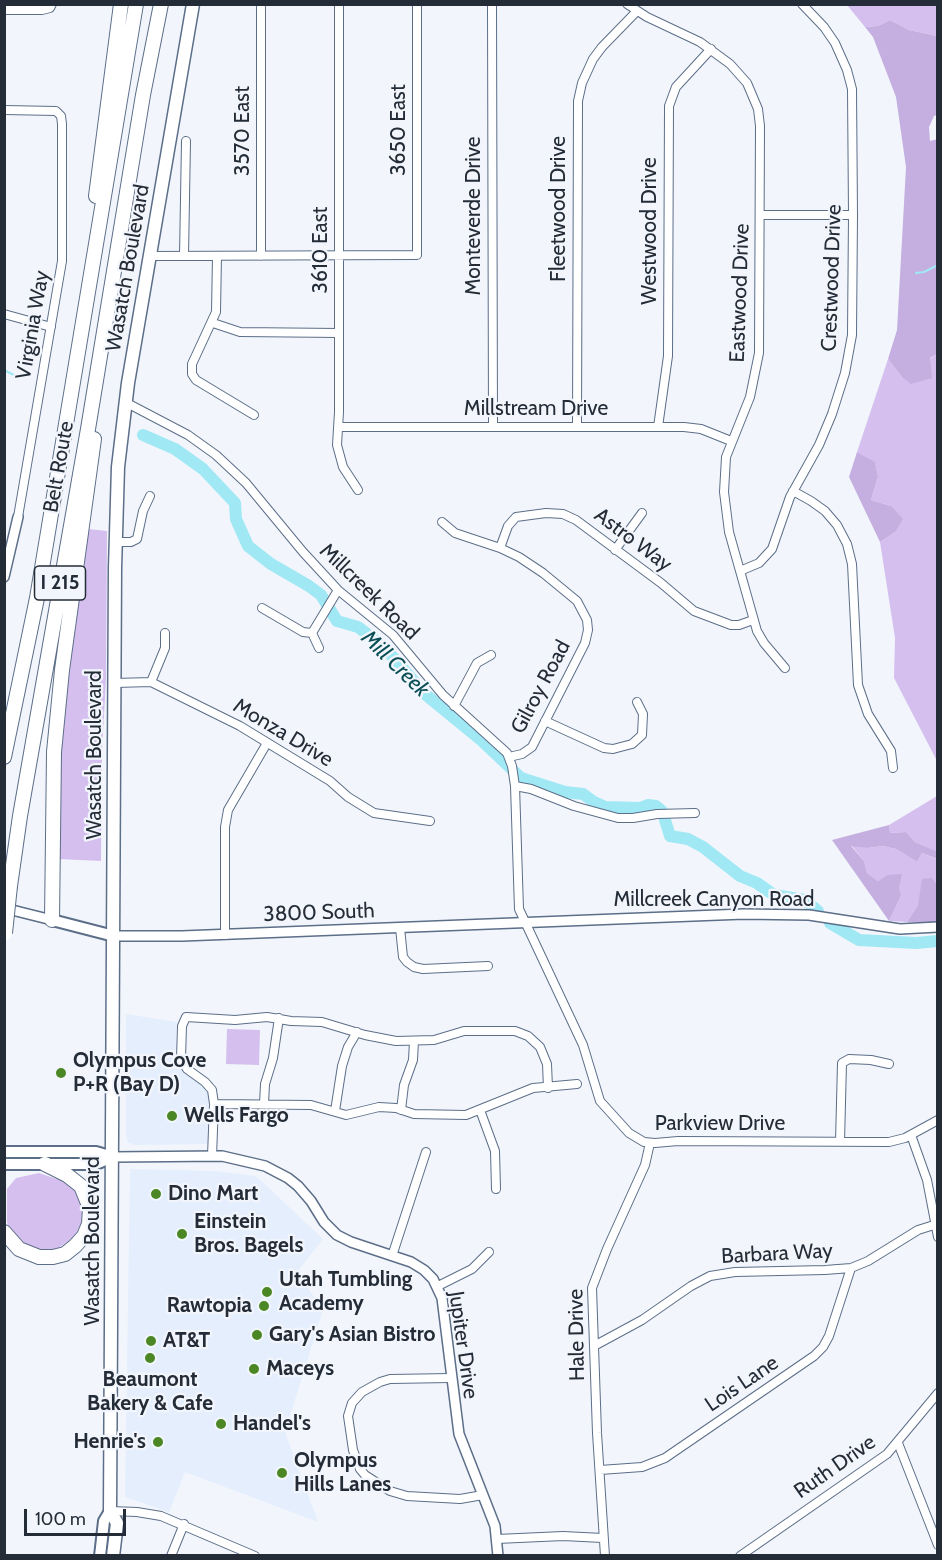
<!DOCTYPE html>
<style>
body{margin:0}
#map{position:relative;width:942px;height:1560px;overflow:hidden;background:#f2f6fc;font-family:Cabin,sans-serif}
canvas{display:block}
.frame{position:absolute;inset:0;border:6px solid #242c37;pointer-events:none}
.scale{position:absolute;left:24px;top:1509px;width:102px;height:27px;box-sizing:border-box;border:3px solid #242c37;border-top:0;padding-left:8px;font-size:18px;line-height:21px;white-space:nowrap;color:#242c37;-webkit-text-stroke:4px #f2f6fc;paint-order:stroke}
</style>
<div id="map">
<canvas width="942" height="1560"></canvas>
<div class="frame"></div>
<div class="scale">100 m</div>
</div>
<script>
const ctx = document.querySelector('canvas').getContext('2d');
ctx.lineJoin = 'round';
function fillPath(path, color) {
  ctx.fillStyle = color;
  ctx.fill(path, 'evenodd');
}
function toPath(rows) {
  const path = new Path2D();
  for (const r of rows) {
    path.moveTo(r[0], r[1]);
    for (let i = 2; i < r.length; i += 2) path.lineTo(r[i], r[i + 1]);
  }
  return path;
}
function strokePath(path, color, width, dash) {
  ctx.strokeStyle = color;
  ctx.lineWidth = width;
  ctx.lineCap = dash ? 'butt' : 'round';
  ctx.setLineDash(dash || []);
  ctx.stroke(path);
}
function label(font, color, halo, rows, align = 'center') {
  ctx.font = font + ' Cabin,sans-serif';
  ctx.lineWidth = 4.5;
  ctx.setLineDash([]);
  ctx.textBaseline = 'middle';
  ctx.strokeStyle = halo;
  ctx.fillStyle = color;
  for (const [text, x, y, turn = 0] of rows) {
    ctx.save();
    ctx.translate(x, y);
    ctx.rotate((+turn || 0) * Math.PI / 180);
    ctx.textAlign = isNaN(turn) ? turn : align;
    if (halo) ctx.strokeText(text, 0, 0);
    ctx.fillText(text, 0, 0);
    ctx.restore();
  }
}
const built = toPath([
 [126,1014,177,1022,175,1055,177,1062,185,1074,201,1084,208,1094,208,1144,135,1145,128,1142,126,1135],
 [130,1169,214,1171,256,1176,323,1239,297,1272,323,1310,285,1432,318,1522,185,1472,169,1512,125,1497]
]);
const green = toPath([
 [847,5,937,5,937,36,909,30,890,20,878,26,865,27],
 [937,354,937,761,894,678,895,638,880,542,895,532,891,506,871,500,878,477,875,463,857,452,888,359,902,377],
 [88,529,107,531,106,679,102,752,101,861,57,859,58,752],
 [937,796,937,852,915,842,906,832,890,833,889,825],
 [851,845,867,848,883,846,896,849,917,862,922,853,936,859,937,884,932,878,918,905,907,922,889,921,901,896,888,876,878,881,867,873,864,861],
 [227,1029,260,1030,259,1065,226,1064],
 [39,1173,66,1182,76,1191,81,1198,82,1213,81,1224,74,1237,57,1249,45,1252,18,1242,10,1232,7,1222,7,1189,16,1178]
]);
const forest = toPath([
 [890,20,909,30,937,36,937,115,934,116,929,127,930,141,938,139,937,354,930,358,932,378,911,384,902,377,888,359,897,330,906,167,896,97,873,37,865,27,878,26],
 [857,452,875,462,878,477,871,500,891,506,903,519,895,532,880,542,849,477],
 [889,825,890,833,906,832,915,842,938,852,937,859,922,853,917,862,896,849,883,846,867,848,851,846,864,861,867,873,878,881,888,875,902,874,899,888,901,896,889,921,832,840],
 [932,878,937,884,937,923,907,922,918,905,922,879]
]);
const stream = toPath([
 [916,273,924,272,938,265],
 [4,370,20,378]
]);
const river = toPath([
 [143,435,175,449,203,469,235,503,236,519,248,546,271,564,309,586,321,595,337,621,358,627,384,647,425,694,480,739,521,778,565,792,583,794,594,802,605,807,640,808,648,805,656,806,662,811],
 [665,820,670,836,688,839,703,847,740,876,757,883,774,895,805,900,818,911],
 [830,923,859,940,916,943,938,941]
]);
const minor = toPath([
 [339,4,339,412,337,445,343,467,358,490],
 [492,4,493,427],
 [627,4,647,17,700,42,730,64,747,83,758,109,760,126,759,353,750,397,726,457,724,492,729,532,757,631,764,643,785,668],
 [4,10,42,10,50,8,52,4],
 [4,110,56,111,61,116,62,124,62,261,18,517],
 [760,215,853,215],
 [150,256,417,255,417,4],
 [184,256,186,141],
 [217,256,216,312,192,364,192,374,196,380,254,415],
 [261,256,261,7],
 [4,314,51,327],
 [213,323,240,332,339,333],
 [125,402,188,435,216,455,246,483,303,552,338,590,393,635,443,695,507,753,512,766,515,786,519,909,583,1045,600,1101,629,1133,644,1142,655,1143,678,1141,889,1142,905,1138,938,1120],
 [338,427,684,427,701,429,731,441],
 [577,427,578,101,582,83,593,59,602,47,637,11],
 [658,427,668,356,669,106,676,87,711,49],
 [793,491,811,501,825,511,837,525,847,544,852,564,858,685,868,714,891,751,893,768],
 [442,522,455,533,500,548,519,557,543,573,577,601,587,620,588,630,585,643,532,747,522,754,509,757],
 [116,542,131,542,137,539,143,511,150,496],
 [500,548,508,526,516,517,546,513,563,514,576,520,661,583,694,611,731,625,739,625,753,620],
 [615,550,642,513],
 [740,571,759,563,772,549,790,497,819,445,832,414,845,373,852,335,853,215,852,89,847,70,835,43,824,27,802,4],
 [262,608,303,632,312,633,338,590],
 [312,633,319,648],
 [151,682,165,648,165,633],
 [115,683,151,682,240,726,330,781,348,797,374,813,430,821],
 [454,706,477,663,491,655],
 [545,721,604,748,613,749,632,744,642,735,643,714,637,702],
 [515,786,531,789,574,806,618,818,633,818,657,814,695,813],
 [400,928,403,957,407,962,414,967,423,969,488,966],
 [225,935,225,827,228,810,267,743],
 [214,1104,311,1105,346,1115,379,1107,396,1108,414,1114,466,1115,533,1088,577,1084],
 [264,1104,265,1084,273,1058,279,1018],
 [401,1110,404,1085,413,1060,414,1041],
 [480,1110,495,1151,496,1189],
 [335,1111,342,1066,348,1047,357,1032],
 [911,1135,927,1180,938,1237],
 [840,1142,842,1063,849,1059,871,1060,889,1064],
 [212,1156,214,1104,212,1090,205,1082,187,1069,181,1058,182,1026,186,1017,235,1020,267,1017,291,1021,322,1022,365,1035,396,1041,434,1040,464,1031,515,1031,528,1036,540,1047,547,1064,548,1088],
 [392,1256,426,1152],
 [438,1286,472,1269,489,1252],
 [594,1346,642,1320,691,1286,710,1276,735,1272,825,1270,851,1268,868,1261,918,1230,934,1225],
 [451,1378,390,1379,380,1382,362,1392,352,1403,348,1416,353,1450,360,1469,365,1475,390,1491,407,1496,460,1499,483,1495],
 [898,1443,938,1545],
 [600,1470,642,1467,665,1458,814,1356,823,1347,829,1336,851,1268],
 [110,1511,137,1512,161,1516,255,1556],
 [497,1539,563,1536,603,1538],
 [171,1556,184,1524],
 [605,1556,597,1433,592,1288,607,1249,645,1165,650,1143],
 [740,1556,887,1454,938,1393]
]);
const tertiary = toPath([
 [4,577,18,517],
 [4,908,52,920],
 [114,936,182,936,744,914,809,915,900,929,938,927],
 [113,1157,222,1156,265,1166,288,1178,298,1186,311,1201,324,1222,337,1235,351,1242,411,1262,424,1270,433,1279,442,1298,459,1434,495,1526,498,1556]
]);
const secondary = toPath([
 [52,920,114,936],
 [4,1152,96,1152,113,1157],
 [4,1164,96,1164,113,1157],
 [100,1556,104,1521,110,1511]
]);
const primary = toPath([
 [113,1556,117,1523,110,1511,115,568,118,467,128,383,193,4]
]);
const motorway = toPath([
 [96,196,121,4],
 [4,757,37,598,136,4],
 [10,886,20,816,88,429,143,95,161,4],
 [52,920,54,752,62,670,94,439],
 [4,1232,19,1249,39,1257,53,1257,65,1254,75,1246,84,1236,89,1224,90,1208,81,1186,67,1175,45,1164]
]);
const motorwayBridge = toPath([
 [5,933,10,886]
]);
const markers = [
 [61,1073,6,"#4c8725"],
 [172,1116,6,"#4c8725"],
 [156,1194,6,"#4c8725"],
 [182,1234,6,"#4c8725"],
 [267,1292,6,"#4c8725"],
 [264,1306,6,"#4c8725"],
 [257,1335,6,"#4c8725"],
 [151,1341,6,"#4c8725"],
 [150,1358,6,"#4c8725"],
 [254,1369,6,"#4c8725"],
 [221,1424,6,"#4c8725"],
 [158,1442,6,"#4c8725"],
 [282,1473,6,"#4c8725"]
];
const shields = [
 [60,583,51]
];
const shieldNames = [
 ["I 215",60,583]
];
const streetNames = [
 ["3650 East",399,130,-90],
 ["3570 East",243,131,-90],
 ["Fleetwood Drive",559,209,-90],
 ["Monteverde Drive",474,216,-90],
 ["Westwood Drive",650,231,-90],
 ["3610 East",321,250,-90],
 ["Wasatch Boulevard",128,268,-80],
 ["Crestwood Drive",832,278,-88],
 ["Eastwood Drive",740,293,-88],
 ["Virginia Way",33,325,-80],
 ["Millstream Drive",536,409],
 ["Belt Route",59,467,-80],
 ["Astro Way",633,540,37],
 ["Millcreek Road",369,592,44],
 ["Gilroy Road",541,687,-62],
 ["Monza Drive",283,733,31],
 ["Wasatch Boulevard",95,755,-90],
 ["Millcreek Canyon Road",714,900],
 ["3800 South",319,913,-2],
 ["Parkview Drive",720,1124],
 ["Wasatch Boulevard",93,1241,-90],
 ["Barbara Way",777,1254,-3],
 ["Hale Drive",577,1335,-91],
 ["Jupiter Drive",463,1345,82],
 ["Lois Lane",742,1384,-34],
 ["Ruth Drive",835,1467,-35]
];
const poiNames = [
 ["Olympus Cove",73,1061],
 ["P+R (Bay D)",73,1085],
 ["Wells Fargo",184,1116],
 ["Dino Mart",168,1194],
 ["Einstein",194,1222],
 ["Bros. Bagels",194,1246],
 ["Utah Tumbling",279,1280],
 ["Academy",279,1304],
 ["Rawtopia",252,1306,"right"],
 ["Gary's Asian Bistro",269,1335],
 ["AT&T",163,1341],
 ["Maceys",266,1369],
 ["Beaumont",150,1380,"center"],
 ["Bakery & Cafe",150,1404,"center"],
 ["Handel's",233,1424],
 ["Henrie's",146,1442,"right"],
 ["Olympus",294,1461],
 ["Hills Lanes",294,1485]
];
const waterNames = [
 ["Mill Creek",395,664,44]
];
fillPath(built, '#e4eefd');
fillPath(green, '#d5bfee');
fillPath(forest, '#c5aee0');
strokePath(stream, '#a0e8f4', 2);
strokePath(river, '#a0e8f4', 12);
strokePath(minor, '#5c6e88', 10);
strokePath(tertiary, '#5c6e88', 12);
strokePath(secondary, '#5c6e88', 14);
strokePath(primary, '#5c6e88', 15);
strokePath(motorway, '#5c6e88', 16);
strokePath(minor, '#fff', 8);
strokePath(tertiary, '#fff', 9);
strokePath(secondary, '#fff', 10);
strokePath(primary, '#fff', 12);
strokePath(motorway, '#fff', 14);
strokePath(motorwayBridge, '#5c6e88', 16, []);
strokePath(motorwayBridge, '#fff', 14);
for (const [x, y, r, color] of markers) {
  const dot = new Path2D();
  dot.arc(x, y, r, 0, 2 * Math.PI);
  ctx.fillStyle = color;
  ctx.fill(dot);
  strokePath(dot, '#f2f6fc', 2);
}
for (const [x, y, w] of shields) {
  const box = new Path2D();
  box.roundRect(x - w / 2, y - 17, w, 34, 4.5);
  ctx.fillStyle = '#f2f6fc';
  ctx.fill(box);
  strokePath(box, '#242c37', 1.5);
}
label('bold 20px', '#242c37', null, shieldNames);
label('21px', '#242c37', '#f2f6fc', streetNames);
label('bold 21px', '#242c37', '#f2f6fc', poiNames, 'left');
label('italic 22px', '#0b4d55', '#f2f6fc', waterNames);
</script>
